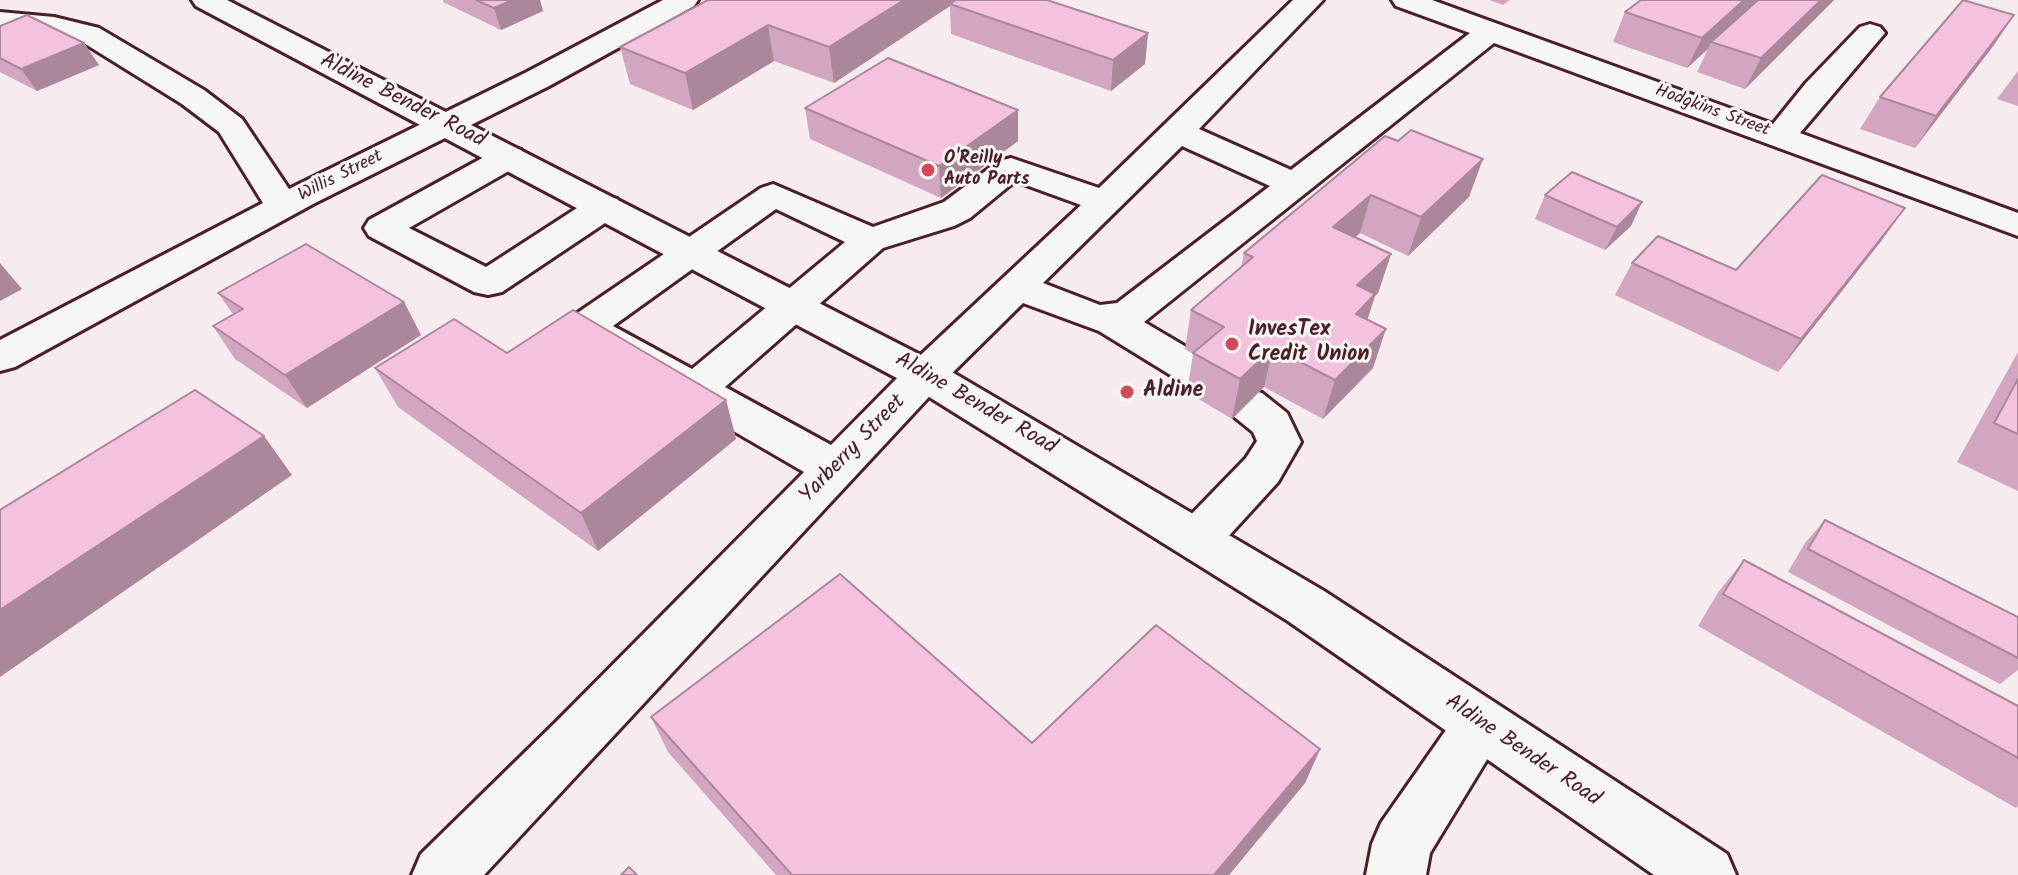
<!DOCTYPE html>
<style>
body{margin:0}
canvas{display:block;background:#f6ebee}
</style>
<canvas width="2018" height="875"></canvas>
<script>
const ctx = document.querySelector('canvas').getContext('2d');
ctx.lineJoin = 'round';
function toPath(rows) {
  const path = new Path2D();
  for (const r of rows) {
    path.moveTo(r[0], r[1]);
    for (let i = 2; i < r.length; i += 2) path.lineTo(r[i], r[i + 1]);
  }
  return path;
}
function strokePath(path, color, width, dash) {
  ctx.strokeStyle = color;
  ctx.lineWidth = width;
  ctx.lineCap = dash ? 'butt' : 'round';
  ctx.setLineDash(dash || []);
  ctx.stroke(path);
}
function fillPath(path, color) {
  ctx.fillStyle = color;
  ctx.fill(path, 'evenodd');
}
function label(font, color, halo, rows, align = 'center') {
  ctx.font = font + ' Kalam,sans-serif';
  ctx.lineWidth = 6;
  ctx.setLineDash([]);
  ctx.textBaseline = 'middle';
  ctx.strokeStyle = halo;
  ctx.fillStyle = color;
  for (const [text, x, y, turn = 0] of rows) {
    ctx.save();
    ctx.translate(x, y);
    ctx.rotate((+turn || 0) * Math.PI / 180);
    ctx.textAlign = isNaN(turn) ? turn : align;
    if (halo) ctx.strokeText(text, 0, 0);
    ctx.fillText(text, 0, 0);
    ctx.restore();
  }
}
const minor = toPath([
 [663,0,698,0,694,6,549,86,313,204,15,367,0,371,0,340,263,203,219,132,182,104,79,40,0,30,0,12,54,17,99,28,204,90,242,119,289,189,527,72,663,0],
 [1293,0,1323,0,1199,129,1291,170,1470,33,1396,6,1392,0,1432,0,1773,124,1806,83,1860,27,1870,24,1880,27,1885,33,1800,133,2018,213,2018,236,1494,43,1144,322,1220,367,1226,377,1220,387,1205,391,1190,387,1099,331,1023,303,940,385,484,875,412,875,421,854,557,721,804,472,570,336,564,327,570,318,761,188,773,184,873,227,944,202,999,161,1011,158,1099,188,1293,0],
 [1182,146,1270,186,1117,303,1100,305,1043,283,1182,146],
 [1015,181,1081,205,910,365,831,445,725,387,883,248,954,226,970,218,1015,181],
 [776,209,845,242,692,369,613,326,776,209],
 [509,147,521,150,526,157,521,164,409,228,486,267,591,199,604,196,617,199,622,207,617,215,502,292,488,295,474,292,369,236,364,228,369,220,497,150,509,147],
 [1247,389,1262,393,1287,413,1301,442,1278,482,1214,552,1197,558,1180,552,1173,539,1180,526,1246,458,1257,441,1253,432,1232,415,1226,404,1232,393,1247,389],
 [1481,700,1500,707,1508,725,1430,853,1426,875,1366,875,1372,844,1381,823,1462,707,1481,700]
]);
const major = toPath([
 [192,0,227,0,940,365,1324,591,1727,854,1736,875,1654,875,1288,621,910,385,196,6,192,0]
]);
const wall = toPath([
 [443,0,540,0,543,11,501,30,443,2],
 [708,0,1047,0,1148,33,1145,64,1111,91,951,34,950,6,834,83,774,61,693,110,630,84,620,47],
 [1489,0,1510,0,1503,5],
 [1834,0,1745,89,1697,72,1708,49,1687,68,1613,42,1625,12],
 [0,26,84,43,99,65,37,91,0,72],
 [1994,45,1915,148,1860,129,1880,97],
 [2018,71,2018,106,1997,99],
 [805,108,1018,110,1018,141,941,198,810,139],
 [1385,136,1469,197,1408,256,1360,233,1355,237,1391,254,1378,293,1375,296,1367,320,1373,368,1323,419,1264,387,1232,419,1187,392,1193,354,1185,349,1191,310,1241,268,1244,253],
 [1545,195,1631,226,1605,250,1535,219],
 [1882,240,1778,372,1615,295,1632,263,1736,270],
 [218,293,404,302,421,335,307,408,235,359,213,326,233,314],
 [2018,352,2018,491,1957,462],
 [507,353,726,400,736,439,598,551,398,407,375,368],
 [1825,520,2018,617,2018,670,2000,684,1788,572,1805,543],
 [1744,560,2018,706,2018,806,2016,808,1698,626,1719,591],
 [651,717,1032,743,1320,749,1305,783,1229,875,776,875,668,752]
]);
const shadedWall = toPath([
 [512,0,540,0,543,11,501,30,494,8],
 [904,0,960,0,950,4,950,6,834,83,829,47],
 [1744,0,1762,0,1711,42,1708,49,1687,68,1702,38],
 [1821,0,1834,0,1745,89,1761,58],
 [2014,15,1994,45,1915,148,1936,116],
 [768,25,774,61,693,110,685,73],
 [1148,33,1145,64,1111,91,1113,60],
 [84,43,99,65,37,91,21,69],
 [1018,110,1018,141,941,198,939,166],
 [1483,159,1469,197,1408,256,1421,217],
 [1371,195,1360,233,1323,266,1333,227],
 [1642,202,1631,226,1605,250,1617,227],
 [1905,208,1882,240,1778,372,1801,339],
 [1391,254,1378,293,1375,296,1363,333,1344,353,1357,285],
 [0,263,22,289,0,301],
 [404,302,421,335,307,408,285,375],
 [1386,329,1373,368,1323,419,1335,380],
 [1273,348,1264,387,1232,419,1240,379],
 [726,400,736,439,598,551,581,513],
 [264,436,292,475,0,677,0,610],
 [1320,749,1305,783,1229,875,1214,875]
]);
const building = toPath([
 [476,0,512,0,494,8,476,0],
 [708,0,904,0,829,47,768,25,685,73,620,47,708,0],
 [956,0,1047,0,1148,33,1113,60,950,4,956,0],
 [1641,0,1744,0,1702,38,1625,12,1641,0],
 [1758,0,1821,0,1761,58,1711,42,1758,0],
 [1963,0,2014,15,1936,116,1880,97,1963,0],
 [27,15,84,43,21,69,0,58,0,26,27,15],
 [888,58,1018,110,939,166,805,108,888,58],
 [1411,130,1483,159,1421,217,1371,195,1333,227,1391,254,1357,285,1375,294,1356,314,1386,329,1335,380,1273,348,1240,379,1193,353,1224,327,1191,310,1253,257,1244,253,1385,136,1398,141,1411,130],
 [1572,172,1642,202,1617,227,1545,195,1572,172],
 [1822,175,1905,208,1801,339,1632,263,1658,236,1736,270,1822,175],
 [306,244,404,302,285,375,213,326,243,309,218,293,306,244],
 [573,310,726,400,581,513,375,368,454,319,507,353,573,310],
 [2018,379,2018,434,1994,423,2018,379],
 [195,390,264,436,0,610,0,510,195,390],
 [1825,520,2018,617,2018,658,1808,549,1825,520],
 [1744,560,2018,706,2018,758,1723,594,1744,560],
 [840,574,1032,743,1156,625,1320,749,1214,875,792,875,651,717,840,574],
 [629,867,637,875,621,875,629,867]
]);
const markers = [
 [928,170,8,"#d1495b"],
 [1232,344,8,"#d1495b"],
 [1127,392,8,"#d1495b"]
];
const farStreetnames = [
 ["Hodgkins Street",1712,112,20],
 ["Willis Street",341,177,-27]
];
const farPoinames = [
 ["O'Reilly",944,160],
 ["Auto Parts",944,181]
];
const streetNames = [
 ["Aldine Bender Road",402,102,27],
 ["Aldine Bender Road",975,405,30],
 ["Yarberry Street",854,450,-46],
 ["Aldine Bender Road",1522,752,34]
];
const poiNames = [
 ["InvesTex",1248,331],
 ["Credit Union",1248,356],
 ["Aldine",1143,392]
];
strokePath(minor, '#4a1f2b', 6);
strokePath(major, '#4a1f2b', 6);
fillPath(minor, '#f6f6f2');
fillPath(major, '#f6f6f2');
fillPath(wall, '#d2a6c0');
fillPath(shadedWall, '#ab879c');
fillPath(building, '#f4c1df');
strokePath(building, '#ab879c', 2);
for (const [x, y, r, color] of markers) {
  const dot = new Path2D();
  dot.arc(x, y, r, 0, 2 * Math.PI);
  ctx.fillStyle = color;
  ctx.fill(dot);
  strokePath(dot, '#f6f6f2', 3);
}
label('18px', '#4a1f2b', '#f6f6f2', farStreetnames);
label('bold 18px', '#4a1f2b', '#f6f6f2', farPoinames, 'left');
label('22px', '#4a1f2b', '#f6f6f2', streetNames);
label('bold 22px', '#4a1f2b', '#f6f6f2', poiNames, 'left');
</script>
